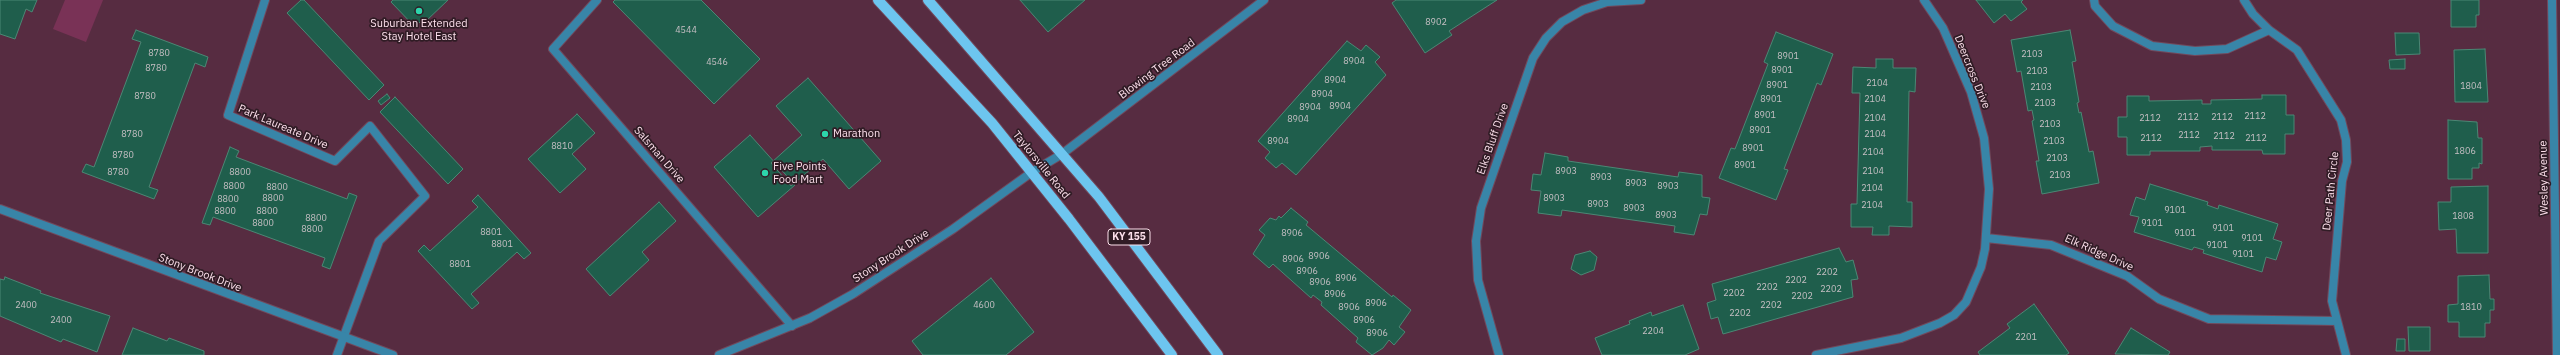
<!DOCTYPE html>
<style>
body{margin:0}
canvas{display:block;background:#572c41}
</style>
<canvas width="2560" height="355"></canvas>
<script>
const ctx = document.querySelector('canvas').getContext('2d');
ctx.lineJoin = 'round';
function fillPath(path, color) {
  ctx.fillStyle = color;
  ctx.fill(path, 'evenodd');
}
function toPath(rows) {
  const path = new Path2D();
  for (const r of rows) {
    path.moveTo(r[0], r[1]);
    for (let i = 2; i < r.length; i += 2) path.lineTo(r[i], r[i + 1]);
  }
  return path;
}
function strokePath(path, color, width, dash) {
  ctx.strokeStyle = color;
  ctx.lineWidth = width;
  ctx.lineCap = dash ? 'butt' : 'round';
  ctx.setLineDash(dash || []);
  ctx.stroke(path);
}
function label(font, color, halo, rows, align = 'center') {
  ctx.font = font + ' "IBM Plex Sans",sans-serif';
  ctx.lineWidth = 3.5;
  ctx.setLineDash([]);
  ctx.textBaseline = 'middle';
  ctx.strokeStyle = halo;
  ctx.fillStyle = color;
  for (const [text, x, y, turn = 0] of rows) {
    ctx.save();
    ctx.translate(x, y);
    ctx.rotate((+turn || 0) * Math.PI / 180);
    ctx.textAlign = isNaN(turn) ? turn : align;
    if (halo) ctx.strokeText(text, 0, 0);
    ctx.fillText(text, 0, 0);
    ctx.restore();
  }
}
const green = toPath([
 [65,0,103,0,86,42,53,29]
]);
const building = toPath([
 [0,0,37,0,32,12,26,9,15,39,0,34,0,0],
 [301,0,304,0,384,85,369,100,287,13,301,0],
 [393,0,448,0,425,22,422,20,415,27,391,2,393,0],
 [615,0,701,0,760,59,714,104,613,2,615,0],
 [1020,0,1085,0,1048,32,1020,0],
 [1396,0,1497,0,1449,31,1452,35,1425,53,1392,3,1396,0],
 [1976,0,2023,0,2021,2,2027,9,2011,21,2005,14,1994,23,1976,0],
 [2451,0,2479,0,2479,15,2476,15,2476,27,2451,27,2451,0],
 [136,30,208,57,205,67,195,63,149,187,158,190,154,199,82,172,86,164,94,167,141,42,132,39,136,30],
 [2070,30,2076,61,2072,62,2079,102,2077,103,2079,113,2081,112,2089,152,2093,151,2099,183,2042,194,2036,161,2039,161,2032,121,2034,120,2032,110,2028,111,2021,71,2017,72,2011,40,2070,30],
 [1776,32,1833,54,1821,85,1817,83,1784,169,1788,170,1776,200,1719,178,1731,148,1735,149,1768,64,1764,62,1776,32],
 [2395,33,2419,33,2420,54,2396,55,2395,33],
 [1347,41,1361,51,1366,45,1380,57,1375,62,1386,75,1296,175,1282,163,1276,168,1265,158,1270,152,1258,141,1347,41],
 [2485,49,2488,102,2455,102,2454,50,2485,49],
 [1876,59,1893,59,1893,68,1916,68,1915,92,1909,91,1907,202,1912,202,1912,227,1889,226,1889,235,1872,235,1873,227,1851,227,1851,204,1857,204,1860,93,1852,93,1853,67,1876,68,1876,59],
 [2405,59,2405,69,2390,69,2389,60,2405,59],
 [808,78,881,161,849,189,823,159,791,186,771,163,802,135,776,106,808,78],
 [387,94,390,98,381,105,378,101,387,94],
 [2262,95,2286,95,2286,115,2294,115,2294,134,2285,134,2285,154,2263,154,2262,150,2212,150,2212,146,2200,147,2200,151,2150,151,2150,155,2127,155,2127,137,2118,137,2118,117,2127,117,2127,96,2149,96,2149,101,2202,100,2202,104,2211,104,2211,100,2262,99,2262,95],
 [395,97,463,169,448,184,380,112,395,97],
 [577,114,595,133,572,154,586,169,560,193,528,159,577,114],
 [2448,120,2477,122,2478,138,2482,138,2482,164,2479,163,2479,168,2472,168,2472,179,2448,179,2448,120],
 [750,135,795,185,758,217,714,167,750,135],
 [230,147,239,151,236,157,347,199,349,193,357,196,330,269,322,266,325,258,213,217,210,225,202,223,230,147],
 [1545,153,1568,157,1568,161,1678,177,1679,172,1702,175,1702,197,1710,198,1707,215,1700,214,1694,235,1674,232,1675,226,1562,210,1561,216,1538,213,1541,191,1531,190,1533,174,1541,175,1545,153],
 [2150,184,2208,202,2207,205,2218,209,2219,205,2278,224,2273,239,2282,242,2276,260,2266,257,2262,272,2203,253,2204,250,2194,247,2192,250,2134,232,2139,217,2130,215,2136,197,2145,200,2150,184],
 [2488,186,2488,253,2457,253,2456,229,2439,230,2438,202,2451,202,2451,187,2488,186],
 [478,195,531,253,524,259,517,252,471,294,479,303,472,309,418,251,424,245,430,251,478,207,472,201,478,195],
 [659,202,676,221,642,252,649,260,610,296,586,269,659,202],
 [1291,208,1308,222,1306,225,1392,297,1393,295,1411,310,1399,327,1405,332,1394,345,1389,340,1383,348,1372,355,1356,342,1358,338,1321,305,1322,302,1313,295,1311,298,1273,264,1269,268,1253,254,1265,235,1259,230,1270,218,1276,220,1279,216,1281,218,1291,208],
 [1839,248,1846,262,1853,260,1858,279,1851,280,1853,297,1723,334,1718,317,1711,319,1707,303,1716,300,1712,284,1839,248],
 [1590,251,1597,257,1594,270,1581,275,1571,269,1575,255,1590,251],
 [2489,275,2490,299,2494,299,2494,310,2490,310,2490,323,2485,323,2485,337,2459,337,2459,322,2448,322,2448,305,2458,304,2458,276,2489,275],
 [5,277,41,291,40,293,110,316,97,352,63,339,61,342,0,316,0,279,4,280,5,277],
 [991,278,1034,332,1006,355,923,355,912,341,991,278],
 [2034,304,2069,353,2066,355,1980,355,1978,352,2010,328,2007,324,2034,304],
 [1683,305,1699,349,1685,355,1602,355,1595,338,1630,324,1629,321,1651,312,1652,316,1683,305],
 [2408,327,2430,327,2430,351,2409,351,2408,327],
 [133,328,167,341,169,338,204,351,204,355,122,355,133,328],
 [2131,328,2170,352,2168,355,2115,354,2131,328],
 [2397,339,2405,339,2405,351,2396,351,2397,339]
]);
const minor = toPath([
 [265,0,228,115,335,161,370,126,425,196,379,241,337,355],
 [597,0,553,49,792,326],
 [2094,0,2095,6,2113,26,2152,46,2195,51,2227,49,2269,30],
 [2244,0,2253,14,2269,30,2297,50,2341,120,2346,140,2347,162,2342,181,2332,301,2346,355],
 [2552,0,2557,355],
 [1062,154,1264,0],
 [1986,238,2051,245,2127,276,2159,299,2209,319,2337,321],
 [1499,355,1478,280,1476,241,1481,208,1533,58,1546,38,1562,22,1583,10,1607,2,1641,0],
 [1816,355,1901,338,1940,323,1954,315,1966,302,1981,267,1985,249,1989,189,1984,138,1971,92,1943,28,1924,0]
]);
const tertiary = toPath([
 [0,209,393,355],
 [719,355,810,318,853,294,953,229,1032,172,1062,154]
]);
const primary = toPath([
 [878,0,992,123,1069,219,1172,355],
 [928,0,1099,197,1218,355]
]);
const markers = [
 [419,11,4,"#2dd5ab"],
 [825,134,4,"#2dd5ab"],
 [765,173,4,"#2dd5ab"]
];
const numberNames = [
 ["8902",1436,22],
 ["4544",686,30],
 ["8780",159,53],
 ["2103",2032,54],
 ["8901",1788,56],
 ["8904",1354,61],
 ["4546",717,62],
 ["8780",156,68],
 ["8901",1782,70],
 ["2103",2037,71],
 ["8904",1335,80],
 ["2104",1877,83],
 ["8901",1777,85],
 ["1804",2471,86],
 ["2103",2041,87],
 ["8904",1322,94],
 ["8780",145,96],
 ["8901",1771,99],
 ["2104",1875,99],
 ["2103",2045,103],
 ["8904",1340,106],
 ["8904",1310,107],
 ["8901",1765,115],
 ["2112",2255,116],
 ["2112",2188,117],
 ["2112",2222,117],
 ["2104",1875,118],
 ["2112",2150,118],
 ["8904",1298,119],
 ["2103",2050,124],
 ["8901",1760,130],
 ["8780",132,134],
 ["2104",1875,134],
 ["2112",2189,135],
 ["2112",2224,136],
 ["2112",2151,138],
 ["2112",2256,138],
 ["8904",1278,141],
 ["2103",2054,141],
 ["8810",562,146],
 ["8901",1753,148],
 ["1806",2465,151],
 ["2104",1873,152],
 ["8780",123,155],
 ["2103",2057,158],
 ["8901",1745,165],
 ["8903",1566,171],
 ["2104",1873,171],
 ["8780",118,172],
 ["8800",240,172],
 ["2103",2060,175],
 ["8903",1601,177],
 ["8903",1636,183],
 ["8800",234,186],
 ["8903",1668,186],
 ["8800",277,187],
 ["2104",1872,188],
 ["8800",273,198],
 ["8903",1554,198],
 ["8800",228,199],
 ["8903",1598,204],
 ["2104",1872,205],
 ["8903",1634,208],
 ["9101",2175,210],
 ["8800",225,211],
 ["8800",267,211],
 ["8903",1666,215],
 ["1808",2463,216],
 ["8800",316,218],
 ["8800",263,223],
 ["9101",2152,223],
 ["9101",2223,228],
 ["8800",312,229],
 ["8801",491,232],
 ["8906",1292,233],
 ["9101",2185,233],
 ["9101",2252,238],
 ["8801",502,244],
 ["9101",2217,245],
 ["9101",2243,254],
 ["8906",1319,256],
 ["8906",1293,259],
 ["8801",460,264],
 ["8906",1307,271],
 ["2202",1827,272],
 ["8906",1346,278],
 ["2202",1796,280],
 ["8906",1320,282],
 ["2202",1767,287],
 ["2202",1831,289],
 ["2202",1734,293],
 ["8906",1335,294],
 ["2202",1802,296],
 ["8906",1376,303],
 ["2400",26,305],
 ["4600",984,305],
 ["2202",1771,305],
 ["8906",1349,307],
 ["1810",2471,307],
 ["2202",1740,313],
 ["2400",61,320],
 ["8906",1364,320],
 ["2204",1653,331],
 ["8906",1377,333],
 ["2201",2026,337]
];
const shields = [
 [1129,237,42]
];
const shieldNames = [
 ["KY 155",1129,237]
];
const poiNames = [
 ["Suburban Extended",419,24,"center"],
 ["Stay Hotel East",419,37,"center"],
 ["Marathon",833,134],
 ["Five Points",773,167],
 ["Food Mart",773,180]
];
const streetNames = [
 ["Blowing Tree Road",1157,69,-37],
 ["Deercross Drive",1972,72,68],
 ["Park Laureate Drive",283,127,23],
 ["Elks Bluff Drive",1493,139,-71],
 ["Salsman Drive",659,155,49],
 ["Taylorsville Road",1041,165,51],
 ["Wesley Avenue",2544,178,-91],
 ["Deer Path Circle",2331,191,-84],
 ["Elk Ridge Drive",2099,253,24],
 ["Stony Brook Drive",891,256,-33],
 ["Stony Brook Drive",200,273,21]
];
fillPath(green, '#793256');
fillPath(building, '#1f5e4c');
strokePath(building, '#4b8774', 1);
strokePath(minor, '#71495c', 10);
strokePath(tertiary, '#71495c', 10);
strokePath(primary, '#71495c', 12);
strokePath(minor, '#3885a8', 8);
strokePath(tertiary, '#3885a8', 8);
strokePath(primary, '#6dc5ef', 10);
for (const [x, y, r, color] of markers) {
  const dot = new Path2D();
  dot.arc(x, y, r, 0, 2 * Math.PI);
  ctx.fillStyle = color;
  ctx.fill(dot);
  strokePath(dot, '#301c25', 1.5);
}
label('9px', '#c5bfc3', null, numberNames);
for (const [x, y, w] of shields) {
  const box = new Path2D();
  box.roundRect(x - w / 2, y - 8, w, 16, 3);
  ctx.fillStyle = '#301c25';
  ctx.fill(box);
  strokePath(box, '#fcdfeb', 1);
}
label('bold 10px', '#fcdfeb', null, shieldNames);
label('11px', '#fcdfeb', '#301c25', poiNames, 'left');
label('11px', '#fcdfeb', '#301c25', streetNames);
</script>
